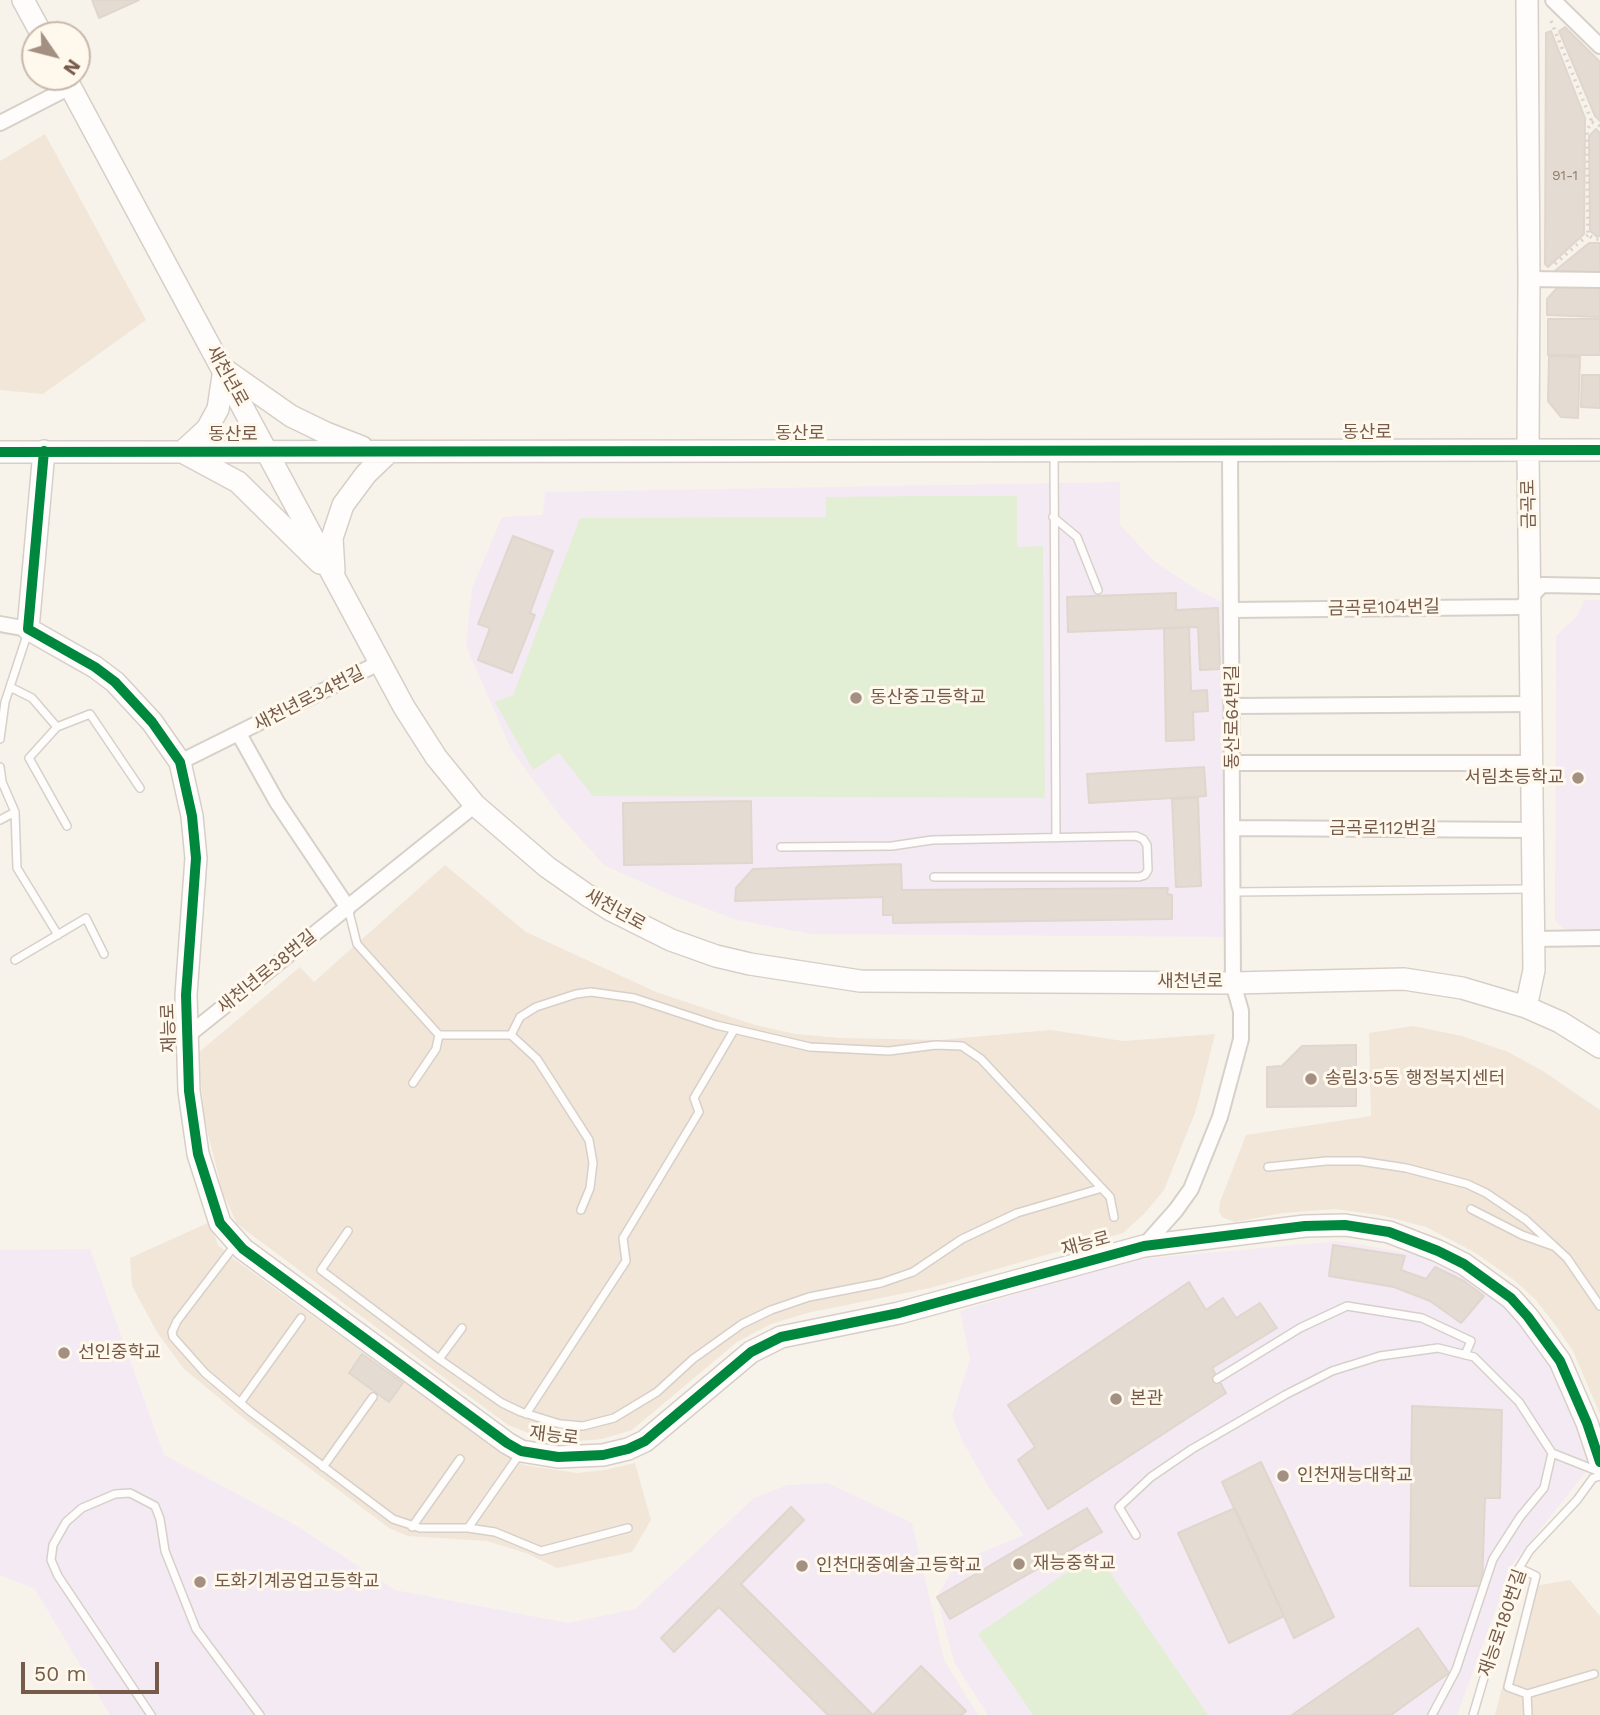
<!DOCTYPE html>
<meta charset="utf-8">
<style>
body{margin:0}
#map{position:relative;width:1600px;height:1715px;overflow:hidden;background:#f7f3eb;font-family:"Work Sans",sans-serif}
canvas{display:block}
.north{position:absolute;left:21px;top:21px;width:70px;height:70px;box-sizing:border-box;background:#fff8ec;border:2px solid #c8b9ab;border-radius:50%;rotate:125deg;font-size:19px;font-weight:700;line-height:28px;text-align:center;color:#765b4a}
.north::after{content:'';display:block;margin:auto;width:24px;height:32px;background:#a39082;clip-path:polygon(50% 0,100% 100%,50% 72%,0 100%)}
.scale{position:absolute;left:21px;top:1662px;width:138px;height:32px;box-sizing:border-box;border:4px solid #765b4a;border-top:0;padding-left:9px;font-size:21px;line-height:24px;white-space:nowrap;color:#765b4a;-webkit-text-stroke:5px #fff8ec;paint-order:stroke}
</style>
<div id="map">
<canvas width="1600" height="1715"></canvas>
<div class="north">N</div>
<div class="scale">50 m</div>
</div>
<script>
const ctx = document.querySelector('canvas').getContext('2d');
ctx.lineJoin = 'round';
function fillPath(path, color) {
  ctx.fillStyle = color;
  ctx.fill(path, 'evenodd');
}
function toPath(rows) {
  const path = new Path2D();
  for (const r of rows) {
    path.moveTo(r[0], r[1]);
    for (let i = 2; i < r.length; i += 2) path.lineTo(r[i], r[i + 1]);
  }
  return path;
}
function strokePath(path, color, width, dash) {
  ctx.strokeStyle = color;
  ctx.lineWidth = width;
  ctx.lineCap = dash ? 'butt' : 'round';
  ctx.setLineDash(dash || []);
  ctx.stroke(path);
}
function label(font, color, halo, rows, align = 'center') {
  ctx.font = font + ' "Work Sans","Noto Sans KR",sans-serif';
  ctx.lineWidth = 6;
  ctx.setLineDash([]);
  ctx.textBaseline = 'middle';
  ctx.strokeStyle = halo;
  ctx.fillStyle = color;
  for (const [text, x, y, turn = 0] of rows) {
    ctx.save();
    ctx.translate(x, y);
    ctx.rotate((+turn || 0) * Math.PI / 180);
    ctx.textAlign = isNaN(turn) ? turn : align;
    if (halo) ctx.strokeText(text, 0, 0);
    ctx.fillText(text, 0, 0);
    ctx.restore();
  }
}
const residential = toPath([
 [45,134,146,320,43,394,0,390,0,161],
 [445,865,526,932,656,992,755,1025,796,1034,840,1038,939,1040,1051,1030,1123,1041,1215,1034,1196,1110,1164,1190,1145,1213,1123,1233,930,1288,807,1313,771,1324,737,1342,632,1430,602,1439,565,1442,536,1436,508,1425,237,1224,223,1193,205,1122,198,1053,300,967,314,982],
 [1413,1026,1462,1036,1508,1052,1543,1071,1600,1110,1600,1414,1573,1351,1556,1326,1536,1300,1514,1280,1474,1252,1426,1227,1380,1215,1335,1209,1283,1213,1235,1222,1222,1217,1219,1211,1220,1202,1246,1135,1371,1116,1369,1033],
 [210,1222,218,1245,234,1259,503,1454,524,1465,577,1473,604,1470,635,1463,651,1520,632,1552,557,1568,526,1553,487,1541,408,1536,389,1528,247,1421,184,1369,157,1332,132,1286,130,1258],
 [1570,1580,1600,1616,1600,1715,1495,1715,1528,1587]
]);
const education = toPath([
 [1120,482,1120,525,1155,562,1201,592,1222,602,1228,937,811,934,737,920,670,895,604,865,560,816,512,751,466,646,472,588,502,517,543,515,545,492],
 [1584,600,1600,600,1600,932,1568,933,1555,920,1556,636,1578,615],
 [1339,1241,1420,1255,1472,1281,1502,1304,1530,1334,1549,1360,1569,1400,1592,1464,1512,1565,1457,1715,988,1715,954,1662,937,1597,956,1563,1024,1535,990,1489,963,1442,952,1416,970,1359,960,1311,1069,1278,1141,1259],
 [90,1249,164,1455,297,1526,395,1590,568,1623,635,1609,754,1498,788,1485,828,1483,912,1523,944,1660,978,1715,110,1715,35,1589,0,1575,0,1250]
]);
const green = toPath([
 [924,496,1017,496,1017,547,1043,546,1045,798,593,796,559,753,533,770,495,702,513,695,580,518,826,517,826,497],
 [1096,1552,1208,1715,1033,1715,978,1634]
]);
const building = toPath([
 [92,0,139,0,99,18,92,0],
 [1565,27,1600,62,1600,121,1595,116,1559,31,1565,27],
 [1551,31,1585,118,1584,234,1548,267,1545,264,1546,33,1551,31],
 [1596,129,1600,133,1600,236,1596,236,1590,231,1589,136,1596,129],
 [1589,243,1600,243,1600,274,1551,274,1589,243],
 [1559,286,1600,287,1600,317,1547,315,1547,299,1559,286],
 [1548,319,1600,319,1600,355,1548,355,1548,319],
 [1549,356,1580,357,1578,418,1561,417,1548,401,1549,356],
 [1582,375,1600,375,1600,408,1581,407,1582,375],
 [513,536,553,551,530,613,535,615,512,673,478,660,490,628,478,624,513,536],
 [1176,593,1176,610,1218,608,1220,669,1200,670,1198,627,1068,632,1067,597,1176,593],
 [1189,627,1191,691,1207,690,1208,711,1193,712,1194,740,1166,741,1164,628,1189,627],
 [1204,767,1206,796,1089,803,1087,774,1204,767],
 [1198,798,1201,886,1176,887,1172,799,1198,798],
 [751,801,752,863,624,865,623,803,751,801],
 [901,864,902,890,1168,888,1167,894,1172,895,1172,919,893,923,893,915,883,915,883,897,735,901,736,888,753,869,901,864],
 [1356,1045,1356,1106,1267,1107,1267,1067,1282,1066,1302,1046,1356,1045],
 [1333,1245,1405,1256,1401,1270,1426,1279,1435,1267,1464,1281,1484,1296,1461,1323,1430,1301,1394,1287,1329,1276,1333,1245],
 [1189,1282,1206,1310,1223,1298,1236,1318,1260,1303,1277,1328,1212,1368,1226,1393,1048,1509,1018,1460,1035,1447,1008,1405,1189,1282],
 [362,1354,403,1383,389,1402,349,1373,362,1354],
 [1412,1406,1502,1410,1500,1498,1485,1498,1482,1586,1410,1586,1412,1406],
 [1261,1462,1334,1617,1294,1638,1222,1482,1261,1462],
 [791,1507,804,1520,741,1584,873,1715,828,1715,719,1607,674,1652,661,1638,791,1507],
 [1087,1508,1102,1532,950,1619,937,1597,1087,1508],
 [1235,1508,1284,1616,1229,1643,1178,1533,1235,1508],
 [1418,1628,1449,1673,1391,1715,1292,1715,1418,1628],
 [921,1666,966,1711,962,1715,873,1715,921,1666]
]);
const path = toPath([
 [1551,21,1592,122],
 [1600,126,1592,122,1587,130,1588,235,1594,239,1600,239],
 [1555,264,1588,235]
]);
const lane = toPath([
 [1054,451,1056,838],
 [1053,517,1077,537,1098,590],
 [10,687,32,698,57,727],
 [0,739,5,702,28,632],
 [0,767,2,782,15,812,17,868,58,935],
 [0,820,15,812],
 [67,826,29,758,57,727,90,714,140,788],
 [781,847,892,846,932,840,1136,836,1143,839,1147,845,1148,870,1145,875,1139,877,934,877],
 [1233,892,1530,889],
 [348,908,357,944,439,1035,511,1035,537,1059,589,1140,593,1163,590,1188,581,1210],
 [15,960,86,918,104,954],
 [511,1035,520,1017,536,1007,576,994,591,992,634,998,716,1025,810,1047,889,1051,936,1045,962,1046,981,1059,1110,1197,1114,1217],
 [413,1083,436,1049,439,1035],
 [1268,1167,1326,1161,1360,1161,1406,1168,1467,1184,1486,1193,1526,1220,1567,1258,1600,1306],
 [1471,1209,1522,1235,1553,1246],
 [348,1231,321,1270,439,1359,502,1403,521,1412,560,1424,583,1426,614,1418,657,1392,693,1359,742,1324,771,1310,809,1297,881,1283,913,1272,962,1239,1017,1213,1102,1188],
 [235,1245,177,1321,172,1332,173,1337,205,1373,251,1412,393,1519,420,1528,468,1528,495,1532,541,1551,628,1528],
 [439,1359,462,1328],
 [1217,1379,1300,1328,1347,1306,1422,1318,1471,1341,1465,1355],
 [240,1403,301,1318],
 [526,1414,626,1261,623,1238,699,1112,694,1098,734,1030],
 [323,1467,373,1397],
 [412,1527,460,1459],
 [468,1528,519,1455],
 [1136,1535,1119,1507,1151,1477,1192,1449,1285,1395,1332,1371,1380,1356,1438,1348,1474,1357,1519,1402,1552,1453,1600,1472],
 [1519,1568,1536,1576,1508,1687,1527,1694,1594,1674],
 [1527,1694,1528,1715],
 [151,1715,58,1576,51,1560,53,1545,66,1522,82,1508,115,1494,130,1493,155,1506,160,1519,165,1551,196,1629,260,1715],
 [1432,1715,1456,1670,1493,1559,1520,1517,1544,1488,1552,1453],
 [1473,1715,1509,1593,1519,1568,1530,1550,1577,1500,1593,1478,1600,1476]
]);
const street = toPath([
 [1553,0,1600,46],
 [0,123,70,87],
 [1529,279,1600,280],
 [1232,610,1521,607,1542,585,1600,586],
 [0,624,28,629],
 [1233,706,1531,704],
 [239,734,277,802,348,908],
 [180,762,379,663],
 [1233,763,1532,763],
 [1233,828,1532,830],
 [1534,939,1600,938],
 [187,1036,475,805],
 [1144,1246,1176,1210,1191,1189,1220,1117,1241,1039,1241,1011,1233,983,1230,451]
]);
const secondary = toPath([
 [23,0,42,35],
 [65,77,404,707,436,757,475,805,547,867,587,895,611,910,671,940,716,956,750,964,860,981,1233,983,1404,979,1462,988,1526,1007,1560,1022,1600,1047],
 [44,451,28,629,95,667,115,682,152,722,180,762,192,816,196,858,186,995,189,1091,198,1154,220,1223,243,1249,507,1443,521,1451,558,1457,603,1455,628,1449,645,1441,751,1352,781,1337,899,1313,1144,1246,1305,1226,1345,1225,1389,1232,1438,1251,1464,1264,1511,1298,1528,1317,1560,1361,1587,1423,1600,1462],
 [0,452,1600,450],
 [182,452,207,429,218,409,224,369,291,416,326,433,362,447],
 [186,454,238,482,320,563],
 [334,571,332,538,343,505,366,474,389,452],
 [1526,1007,1534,970,1528,450,1529,279,1527,0]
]);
const cycleway = toPath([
 [44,451,28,629,95,667,115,682,152,722,180,762,192,816,196,858,186,995,189,1091,198,1154,220,1223,243,1249,507,1443,521,1451,558,1457,603,1455,628,1449,645,1441,751,1352,781,1337,899,1313,1144,1246,1305,1226,1345,1225,1389,1232,1438,1251,1464,1264,1511,1298,1528,1317,1560,1361,1587,1423,1600,1462],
 [0,452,1600,450]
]);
const markers = [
 [856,698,7,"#a39082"],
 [1578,778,7,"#a39082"],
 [1311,1079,7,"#a39082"],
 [64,1353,7,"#a39082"],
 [1116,1399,7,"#a39082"],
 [1283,1476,7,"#a39082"],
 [1019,1564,7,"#a39082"],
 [802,1566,7,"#a39082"],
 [200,1582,7,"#a39082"]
];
const numberNames = [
 ["91-1",1565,176]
];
const streetNames = [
 ["새천년로",227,376,61],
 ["동산로",1367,433],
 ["동산로",800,434],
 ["동산로",233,435],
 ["금곡로",1529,504,-91],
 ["금곡로104번길",1384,608,-1],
 ["새천년로34번길",309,699,-27],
 ["동산로64번길",1233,717,-90],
 ["금곡로112번길",1383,829],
 ["새천년로",615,910,29],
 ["새천년로38번길",267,972,-39],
 ["새천년로",1190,982],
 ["재능로",169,1028,-92],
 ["재능로",1086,1244,-15],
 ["재능로",554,1436,7],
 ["재능로180번길",1503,1623,-71]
];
const poiNames = [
 ["동산중고등학교",870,698],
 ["서림초등학교",1564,778,"right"],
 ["송림3·5동 행정복지센터",1325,1079],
 ["선인중학교",78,1353],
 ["본관",1130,1399],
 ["인천재능대학교",1297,1476],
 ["재능중학교",1033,1564],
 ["인천대중예술고등학교",816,1566],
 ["도화기계공업고등학교",214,1582]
];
fillPath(residential, '#f1e6d8');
fillPath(education, '#f4eaf3');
fillPath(green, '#e3efd5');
fillPath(building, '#e4dbd2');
strokePath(building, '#e0d6cd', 2);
strokePath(lane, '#d6d0c9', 10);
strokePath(street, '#d6d0c9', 18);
strokePath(secondary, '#d7cfc7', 24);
strokePath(path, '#dad2cd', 3.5, [2, 5]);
strokePath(lane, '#fefdfc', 7);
strokePath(street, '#fefdfc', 14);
strokePath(secondary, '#fefdfc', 21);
strokePath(cycleway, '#00873e', 10);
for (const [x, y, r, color] of markers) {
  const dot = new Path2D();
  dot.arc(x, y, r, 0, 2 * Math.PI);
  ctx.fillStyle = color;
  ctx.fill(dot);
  strokePath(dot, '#fff8ec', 2.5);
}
label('14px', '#937d6e', null, numberNames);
label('18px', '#765b4a', '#fff8ec', streetNames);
label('18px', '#765b4a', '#fff8ec', poiNames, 'left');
</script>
